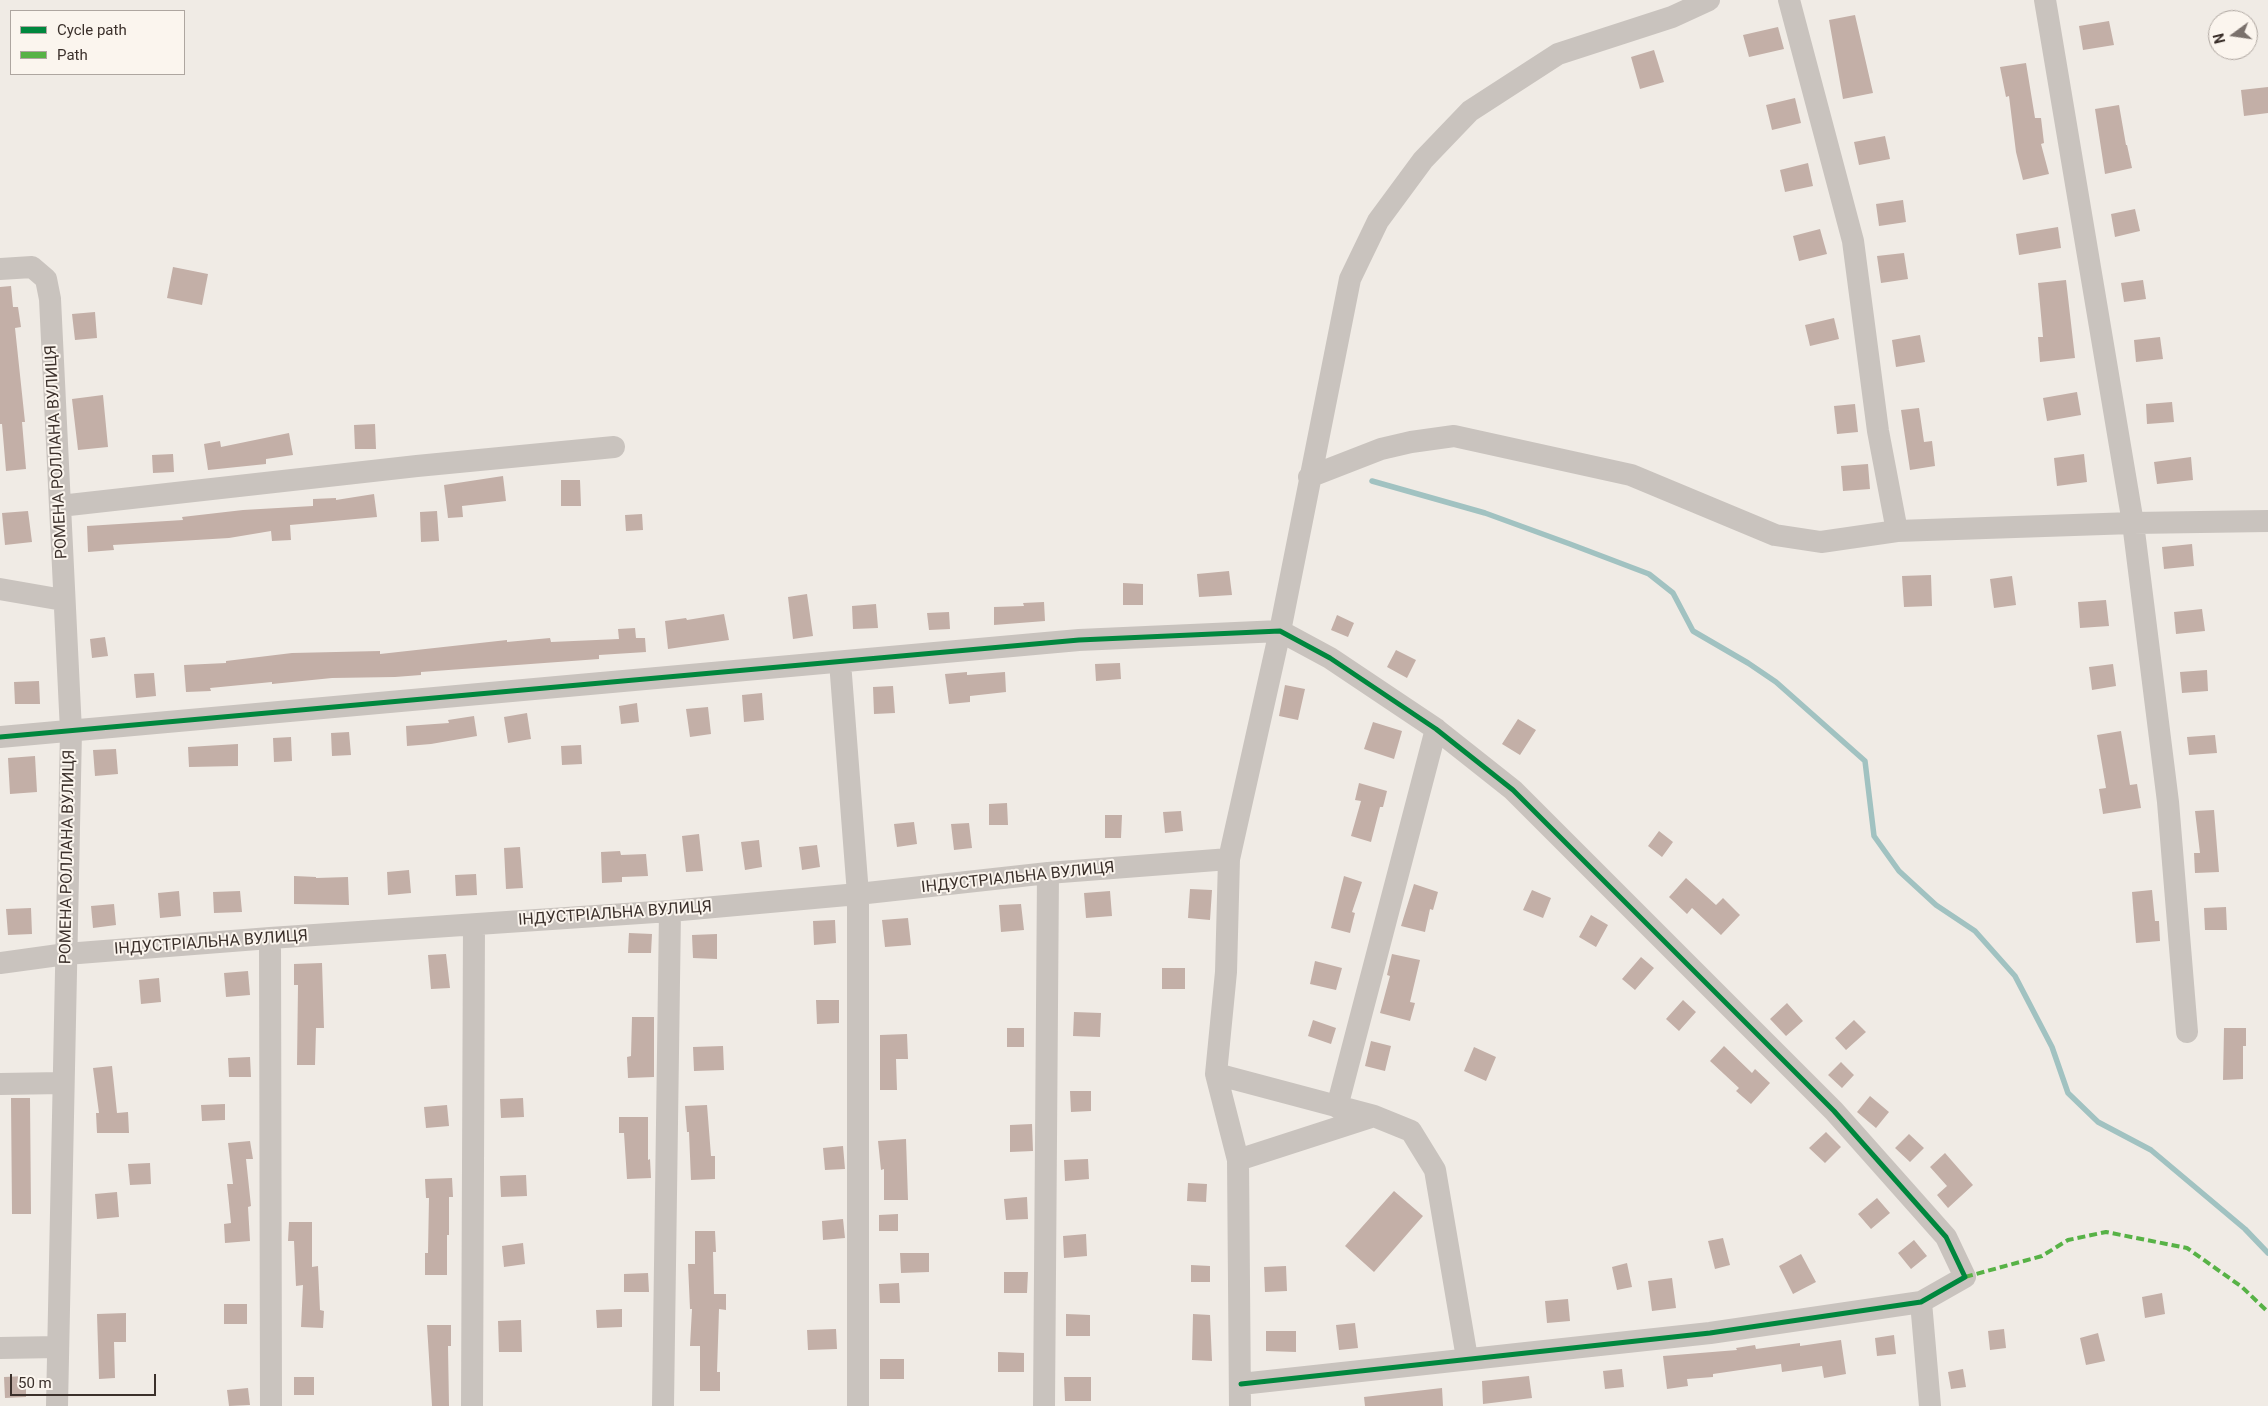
<!DOCTYPE html>
<meta charset="utf-8">
<style>
body{margin:0}
#map{position:relative;width:2268px;height:1406px;overflow:hidden;background:#f0ebe5;font-family:Roboto,sans-serif}
canvas{display:block}
.legend{position:absolute;left:10px;top:10px;width:175px;height:65px;box-sizing:border-box;background:#fbf5ee;border:1px solid #aea6a0;margin:0;padding:6px 9px;list-style:none;font-size:15px;color:#3b302b}
.legend li{display:flex;align-items:center;gap:10px;height:25px}
.legend b{width:25px;border:1px solid #aea6a0}
.north{position:absolute;left:2208px;top:10px;width:50px;height:50px;box-sizing:border-box;background:#fbf5ee;border:1px solid #aea6a0;border-radius:50%;rotate:256deg;font-size:14px;font-weight:700;line-height:20px;text-align:center;color:#3b302b}
.north::after{content:'';display:block;margin:auto;width:18px;height:22px;background:#7a716c;clip-path:polygon(50% 0,100% 100%,50% 72%,0 100%)}
.scale{position:absolute;left:10px;top:1374px;width:146px;height:22px;box-sizing:border-box;border:2px solid #3b302b;border-top:0;padding-left:6px;font-size:15px;line-height:18px;white-space:nowrap;color:#3b302b;-webkit-text-stroke:4px #fbf5ee;paint-order:stroke}
</style>
<div id="map">
<canvas width="2268" height="1406"></canvas>
<ul class="legend">
<li><b style="height:6px;background:#00873e"></b>Cycle path</li>
<li><b style="height:6px;background:#57b246"></b>Path</li>
</ul>
<div class="north">N</div>
<div class="scale">50 m</div>
</div>
<script>
const ctx = document.querySelector('canvas').getContext('2d');
ctx.lineJoin = 'round';
function toPath(rows) {
  const path = new Path2D();
  for (const r of rows) {
    path.moveTo(r[0], r[1]);
    for (let i = 2; i < r.length; i += 2) path.lineTo(r[i], r[i + 1]);
  }
  return path;
}
function strokePath(path, color, width, dash) {
  ctx.strokeStyle = color;
  ctx.lineWidth = width;
  ctx.lineCap = dash ? 'butt' : 'round';
  ctx.setLineDash(dash || []);
  ctx.stroke(path);
}
function fillPath(path, color) {
  ctx.fillStyle = color;
  ctx.fill(path, 'evenodd');
}
function label(font, color, halo, rows, align = 'center') {
  ctx.font = font + ' Roboto,sans-serif';
  ctx.lineWidth = 4;
  ctx.setLineDash([]);
  ctx.textBaseline = 'middle';
  ctx.strokeStyle = halo;
  ctx.fillStyle = color;
  for (const [text, x, y, turn = 0] of rows) {
    ctx.save();
    ctx.translate(x, y);
    ctx.rotate((+turn || 0) * Math.PI / 180);
    ctx.textAlign = isNaN(turn) ? turn : align;
    if (halo) ctx.strokeText(text, 0, 0);
    ctx.fillText(text, 0, 0);
    ctx.restore();
  }
}
const stream = toPath([
 [1372,481,1485,513,1570,544,1649,574,1673,593,1693,631,1748,663,1776,682,1865,761,1874,836,1899,871,1936,905,1975,931,2015,976,2052,1047,2068,1093,2098,1122,2151,1150,2245,1229,2268,1253]
]);
const building = toPath([
 [1855,15,1873,93,1843,99,1829,20],
 [2109,21,2114,45,2083,50,2079,26],
 [1778,27,1784,49,1749,57,1743,35],
 [1654,50,1664,82,1640,89,1631,57],
 [2026,63,2035,118,2041,118,2044,143,2041,144,2049,174,2023,180,2016,152,2009,96,2006,97,2000,67],
 [2268,87,2268,113,2244,116,2241,90],
 [1795,98,1801,123,1772,130,1766,105],
 [2119,105,2126,145,2127,145,2132,168,2105,174,2095,109],
 [1885,136,1890,159,1859,165,1854,142],
 [1808,163,1813,186,1785,192,1780,170],
 [1903,200,1906,222,1879,226,1876,204],
 [2135,209,2140,231,2115,237,2111,214],
 [2058,227,2061,248,2019,255,2016,234],
 [1820,229,1827,254,1799,261,1793,236],
 [1904,253,1908,279,1881,283,1877,256],
 [173,267,208,274,202,305,167,298],
 [2066,280,2075,358,2040,362,2038,337,2043,337,2038,283],
 [2143,280,2146,299,2124,302,2121,283],
 [11,286,13,307,18,307,21,327,15,328,25,422,22,422,26,469,6,471,2,424,0,424,0,287],
 [95,312,97,338,75,340,72,314],
 [1834,318,1839,339,1810,346,1805,325],
 [1920,335,1925,362,1896,367,1892,340],
 [2160,337,2163,359,2136,362,2134,340],
 [2077,392,2081,415,2047,421,2043,398],
 [103,395,108,447,78,450,72,399],
 [2172,402,2174,422,2147,424,2146,404],
 [1855,404,1858,432,1837,434,1834,406],
 [1919,408,1924,442,1932,441,1935,466,1910,470,1901,410],
 [375,424,376,449,355,449,354,425],
 [289,433,293,455,266,459,266,464,208,470,204,444,220,441,221,447],
 [173,454,174,472,153,473,152,455],
 [2084,454,2087,482,2057,486,2054,458],
 [2191,457,2193,480,2157,484,2154,462],
 [1868,464,1870,489,1843,491,1841,466],
 [503,476,506,501,462,506,463,517,448,518,444,485],
 [561,480,580,480,581,506,561,506],
 [374,494,377,517,290,525,291,540,272,541,271,531,229,538,113,545,114,550,88,552,87,526,183,520,182,517,243,510,313,506,313,499,336,498,336,500],
 [28,511,32,542,5,545,2,513],
 [437,511,439,541,421,542,420,512],
 [642,514,643,530,626,531,625,515],
 [2192,544,2194,566,2164,569,2162,547],
 [1229,571,1232,595,1199,597,1197,574],
 [1931,575,1932,606,1904,607,1902,576],
 [2012,576,2016,605,1994,608,1990,579],
 [1123,583,1143,584,1143,605,1123,605],
 [807,594,813,636,793,639,788,597],
 [2106,600,2109,626,2080,628,2078,602],
 [1044,602,1045,621,994,625,994,607,1024,606,1023,603],
 [876,604,878,628,853,629,852,606],
 [2202,609,2205,631,2176,634,2174,612],
 [949,612,950,629,929,630,927,613],
 [724,614,729,640,668,649,665,621,686,618,687,620],
 [1337,615,1354,623,1348,637,1331,630],
 [635,628,636,638,645,638,646,652,599,655,599,659,421,672,421,675,395,677,332,678,272,684,272,682,210,688,211,691,186,692,184,665,226,663,226,661,292,653,380,651,380,654,507,640,507,642,550,638,551,642,619,639,618,629],
 [105,637,108,656,92,658,90,639],
 [1396,650,1416,660,1407,678,1387,667],
 [1120,663,1121,679,1096,681,1095,664],
 [2113,664,2116,686,2092,690,2089,667],
 [2207,670,2208,691,2182,693,2180,672],
 [967,672,967,675,1005,672,1006,692,970,696,970,702,949,704,945,674],
 [154,673,156,696,136,698,134,674],
 [39,681,40,704,15,704,14,682],
 [1285,685,1305,689,1298,720,1279,716],
 [893,686,895,713,874,714,873,687],
 [762,693,764,720,744,722,742,695],
 [637,703,639,722,621,724,619,706],
 [708,707,711,734,690,737,686,709],
 [527,713,531,739,508,743,504,717],
 [474,716,477,736,431,744,407,746,406,726,449,723,448,720],
 [1518,719,1536,730,1520,755,1502,744],
 [1373,722,1402,731,1394,759,1364,749],
 [2121,731,2130,785,2137,784,2141,808,2103,814,2099,789,2106,788,2097,735],
 [349,732,351,755,332,756,331,733],
 [2215,735,2217,753,2189,755,2187,737],
 [291,737,292,761,274,762,273,738],
 [238,744,238,766,189,767,188,747],
 [581,745,582,764,562,765,561,746],
 [116,749,118,774,95,776,93,750],
 [35,756,37,792,10,794,8,758],
 [1359,783,1387,791,1383,807,1380,807,1371,842,1351,836,1361,801,1355,800],
 [1007,803,1008,825,989,825,989,804],
 [2214,810,2219,872,2195,873,2194,853,2200,853,2195,811],
 [1181,811,1183,831,1165,833,1163,812],
 [1105,815,1122,815,1121,838,1105,838],
 [914,822,917,844,897,847,894,824],
 [969,823,972,848,954,850,951,824],
 [1659,831,1673,842,1662,857,1648,846],
 [699,834,703,871,686,872,682,836],
 [759,840,762,867,745,870,741,842],
 [817,845,820,867,802,870,799,847],
 [520,847,523,888,506,889,504,848],
 [620,851,621,855,646,854,648,876,622,877,622,882,602,883,601,852],
 [409,870,411,893,388,895,387,872],
 [476,874,477,895,456,896,455,875],
 [294,876,316,877,316,878,348,877,349,905,294,904],
 [1344,876,1362,882,1352,912,1355,913,1350,933,1331,928],
 [1686,878,1716,905,1723,898,1740,915,1721,935,1692,908,1687,914,1669,897],
 [1414,884,1438,892,1433,910,1430,909,1425,932,1401,926],
 [1190,889,1212,890,1210,920,1188,918],
 [1532,890,1551,898,1543,918,1523,910],
 [2152,890,2155,921,2159,921,2160,941,2136,943,2132,892],
 [179,891,181,916,160,918,158,893],
 [240,891,242,912,214,913,213,892],
 [1110,891,1112,916,1086,918,1084,893],
 [114,904,116,925,93,928,91,906],
 [1021,904,1024,930,1001,932,999,905],
 [2226,907,2227,930,2205,930,2204,908],
 [31,908,32,934,8,935,6,909],
 [1591,915,1608,925,1596,947,1579,937],
 [908,918,911,945,885,947,882,920],
 [835,920,836,943,814,945,813,921],
 [629,933,652,934,651,953,628,953],
 [717,934,717,959,693,958,692,935],
 [446,954,450,988,431,989,428,955],
 [1392,954,1420,960,1410,1002,1415,1003,1410,1021,1380,1013,1390,976,1387,975],
 [1641,957,1654,968,1635,990,1622,979],
 [1315,961,1342,968,1336,990,1310,984],
 [322,963,324,1028,316,1028,315,1065,297,1065,298,985,294,985,294,964],
 [1162,968,1185,968,1185,989,1162,989],
 [248,971,250,995,226,997,224,973],
 [159,978,161,1002,141,1004,139,980],
 [816,1000,839,1000,839,1023,817,1024],
 [1683,1000,1696,1012,1679,1031,1666,1019],
 [1787,1003,1803,1021,1786,1036,1770,1019],
 [1074,1012,1101,1013,1100,1037,1073,1036],
 [632,1017,654,1017,654,1077,628,1078,627,1057,631,1056],
 [1313,1020,1336,1028,1331,1044,1308,1036],
 [1854,1020,1866,1032,1846,1050,1835,1038],
 [1007,1028,1024,1028,1024,1047,1007,1047],
 [2224,1028,2246,1028,2246,1046,2243,1046,2243,1079,2223,1080],
 [907,1034,908,1059,896,1059,897,1090,880,1090,880,1035],
 [1371,1041,1391,1046,1385,1071,1365,1066],
 [723,1046,724,1070,694,1071,693,1047],
 [1724,1046,1752,1073,1755,1069,1770,1083,1751,1104,1736,1091,1739,1088,1710,1061],
 [1474,1047,1496,1057,1486,1081,1464,1071],
 [250,1057,251,1077,229,1077,228,1058],
 [1841,1062,1854,1075,1842,1088,1828,1075],
 [112,1066,117,1113,128,1112,129,1133,97,1133,96,1113,99,1113,93,1068],
 [1070,1091,1091,1091,1091,1111,1071,1112],
 [1870,1096,1889,1112,1876,1128,1857,1112],
 [11,1098,30,1098,31,1214,12,1214],
 [523,1098,524,1117,501,1118,500,1099],
 [225,1104,225,1120,202,1121,201,1105],
 [447,1105,449,1126,426,1128,424,1107],
 [707,1105,711,1156,715,1156,715,1179,691,1180,689,1132,687,1132,685,1106],
 [619,1117,648,1117,648,1160,650,1159,651,1178,627,1179,624,1133,619,1133],
 [1032,1124,1033,1151,1010,1152,1010,1125],
 [1826,1132,1841,1147,1825,1163,1809,1148],
 [1909,1134,1924,1148,1910,1162,1895,1148],
 [906,1139,908,1200,884,1200,884,1169,881,1170,878,1141],
 [250,1141,253,1159,246,1159,251,1206,248,1207,250,1241,225,1243,224,1224,231,1223,227,1184,233,1184,228,1143],
 [843,1146,845,1169,825,1170,823,1148],
 [1945,1153,1973,1185,1948,1208,1937,1195,1947,1186,1930,1167],
 [1088,1159,1089,1179,1065,1181,1064,1160],
 [150,1163,151,1184,130,1185,128,1164],
 [526,1175,527,1196,501,1197,500,1176],
 [452,1178,453,1197,449,1197,449,1235,447,1235,447,1275,425,1275,425,1253,428,1253,429,1198,426,1198,425,1179],
 [1188,1183,1207,1184,1206,1202,1187,1201],
 [1394,1191,1423,1216,1374,1272,1345,1246],
 [117,1192,119,1217,97,1219,95,1194],
 [1027,1197,1028,1219,1006,1220,1004,1199],
 [1877,1198,1890,1213,1871,1229,1858,1214],
 [898,1214,898,1231,879,1231,879,1215],
 [843,1219,845,1238,823,1240,822,1221],
 [289,1222,312,1222,312,1267,318,1266,320,1310,324,1311,323,1328,301,1327,303,1285,296,1286,294,1241,288,1241],
 [695,1231,715,1231,716,1252,713,1252,714,1294,726,1294,726,1310,719,1309,717,1372,720,1372,720,1391,700,1391,700,1346,690,1346,692,1309,690,1309,688,1264,695,1264],
 [1086,1234,1087,1256,1064,1258,1063,1236],
 [1723,1238,1730,1265,1715,1269,1708,1241],
 [1914,1240,1927,1256,1911,1269,1898,1253],
 [523,1243,525,1264,504,1267,502,1246],
 [900,1253,929,1253,929,1272,901,1273],
 [1801,1254,1816,1282,1793,1294,1779,1266],
 [1627,1263,1632,1287,1617,1290,1612,1267],
 [1191,1265,1210,1266,1210,1282,1191,1282],
 [1286,1266,1287,1291,1265,1292,1264,1267],
 [1004,1272,1028,1272,1027,1293,1004,1293],
 [648,1273,649,1292,624,1292,624,1274],
 [1672,1278,1676,1308,1652,1311,1648,1281],
 [899,1283,900,1303,880,1303,879,1284],
 [2162,1293,2165,1314,2145,1318,2142,1297],
 [1568,1299,1570,1321,1547,1323,1545,1301],
 [224,1304,247,1304,247,1324,224,1324],
 [622,1309,622,1327,597,1328,596,1310],
 [126,1313,126,1342,114,1342,115,1378,99,1379,97,1314],
 [1066,1314,1090,1315,1090,1336,1066,1336],
 [1193,1314,1210,1315,1212,1361,1192,1360],
 [521,1320,522,1352,499,1352,498,1321],
 [1355,1323,1358,1348,1339,1350,1336,1325],
 [427,1325,451,1325,451,1346,448,1346,449,1406,432,1406],
 [836,1329,837,1349,808,1350,807,1330],
 [2004,1329,2006,1348,1990,1350,1988,1331],
 [1266,1331,1296,1331,1296,1352,1266,1351],
 [2098,1333,2105,1361,2086,1365,2080,1338],
 [1894,1335,1896,1354,1877,1356,1875,1338],
 [1841,1340,1846,1374,1824,1378,1822,1366,1782,1372,1781,1364,1713,1374,1713,1377,1687,1379,1688,1386,1667,1389,1663,1356,1737,1350,1736,1348,1755,1345,1756,1349,1800,1343,1800,1346],
 [998,1352,1024,1353,1024,1372,998,1372],
 [880,1359,904,1359,904,1379,880,1379],
 [1622,1369,1624,1387,1605,1389,1603,1371],
 [1963,1369,1966,1387,1951,1389,1948,1372],
 [26,1376,26,1397,5,1398,4,1377],
 [1529,1376,1532,1398,1483,1404,1482,1381],
 [294,1377,314,1377,314,1395,294,1395],
 [1064,1377,1091,1377,1091,1401,1065,1401],
 [248,1388,250,1405,229,1406,227,1390],
 [1442,1388,1443,1406,1365,1406,1364,1397]
]);
const minor = toPath([
 [1789,0,1853,241,1878,431,1897,531],
 [2045,0,2133,523,2168,802,2187,1032],
 [0,269,32,267,46,279,50,299,60,506,71,731,57,1406],
 [1309,477,1381,449,1411,442,1454,436,1631,475,1775,535,1821,542,1897,531,2133,523,2268,521],
 [60,506,417,466,614,447],
 [0,589,63,600],
 [840,662,858,894,858,1406],
 [0,737,1079,640,1280,631,1330,658,1436,729,1513,790,1834,1111,1946,1237,1965,1277,1921,1302,1710,1333,1241,1384],
 [270,938,271,1406],
 [0,963,66,954,270,938,670,911,858,894,1048,873,1229,859],
 [1216,1074,1374,1116,1411,1131,1435,1170,1467,1358],
 [0,1084,63,1083],
 [1337,1107,1436,729],
 [1238,1160,1374,1116],
 [1921,1302,1930,1406],
 [0,1348,58,1347],
 [472,1406,474,925],
 [663,1406,670,911],
 [1044,1406,1048,873],
 [1240,1406,1238,1160,1216,1074,1226,972,1229,859,1280,631,1350,279,1378,221,1423,160,1470,111,1558,54,1672,17,1709,0]
]);
const quiet = toPath([
 [1965,1277,2042,1256,2068,1240,2106,1232,2187,1248,2242,1287,2268,1312]
]);
const cycleway = toPath([
 [0,737,1079,640,1280,631,1330,658,1436,729,1513,790,1834,1111,1946,1237,1965,1277,1921,1302,1710,1333,1241,1384]
]);
const streetNames = [
 ["РОМЕНА РОЛЛАНА ВУЛИЦЯ",57,452,-93],
 ["РОМЕНА РОЛЛАНА ВУЛИЦЯ",68,857,-89],
 ["ІНДУСТРІАЛЬНА ВУЛИЦЯ",1018,878,-6],
 ["ІНДУСТРІАЛЬНА ВУЛИЦЯ",615,914,-4],
 ["ІНДУСТРІАЛЬНА ВУЛИЦЯ",211,943,-4]
];
strokePath(stream, '#a1c2c1', 5.5);
fillPath(building, '#c3afa7');
strokePath(minor, '#c9c3be', 22);
strokePath(quiet, '#57b246', 4, [8, 4]);
strokePath(cycleway, '#00873e', 5);
label('16px', '#3b302b', '#fbf5ee', streetNames);
</script>
